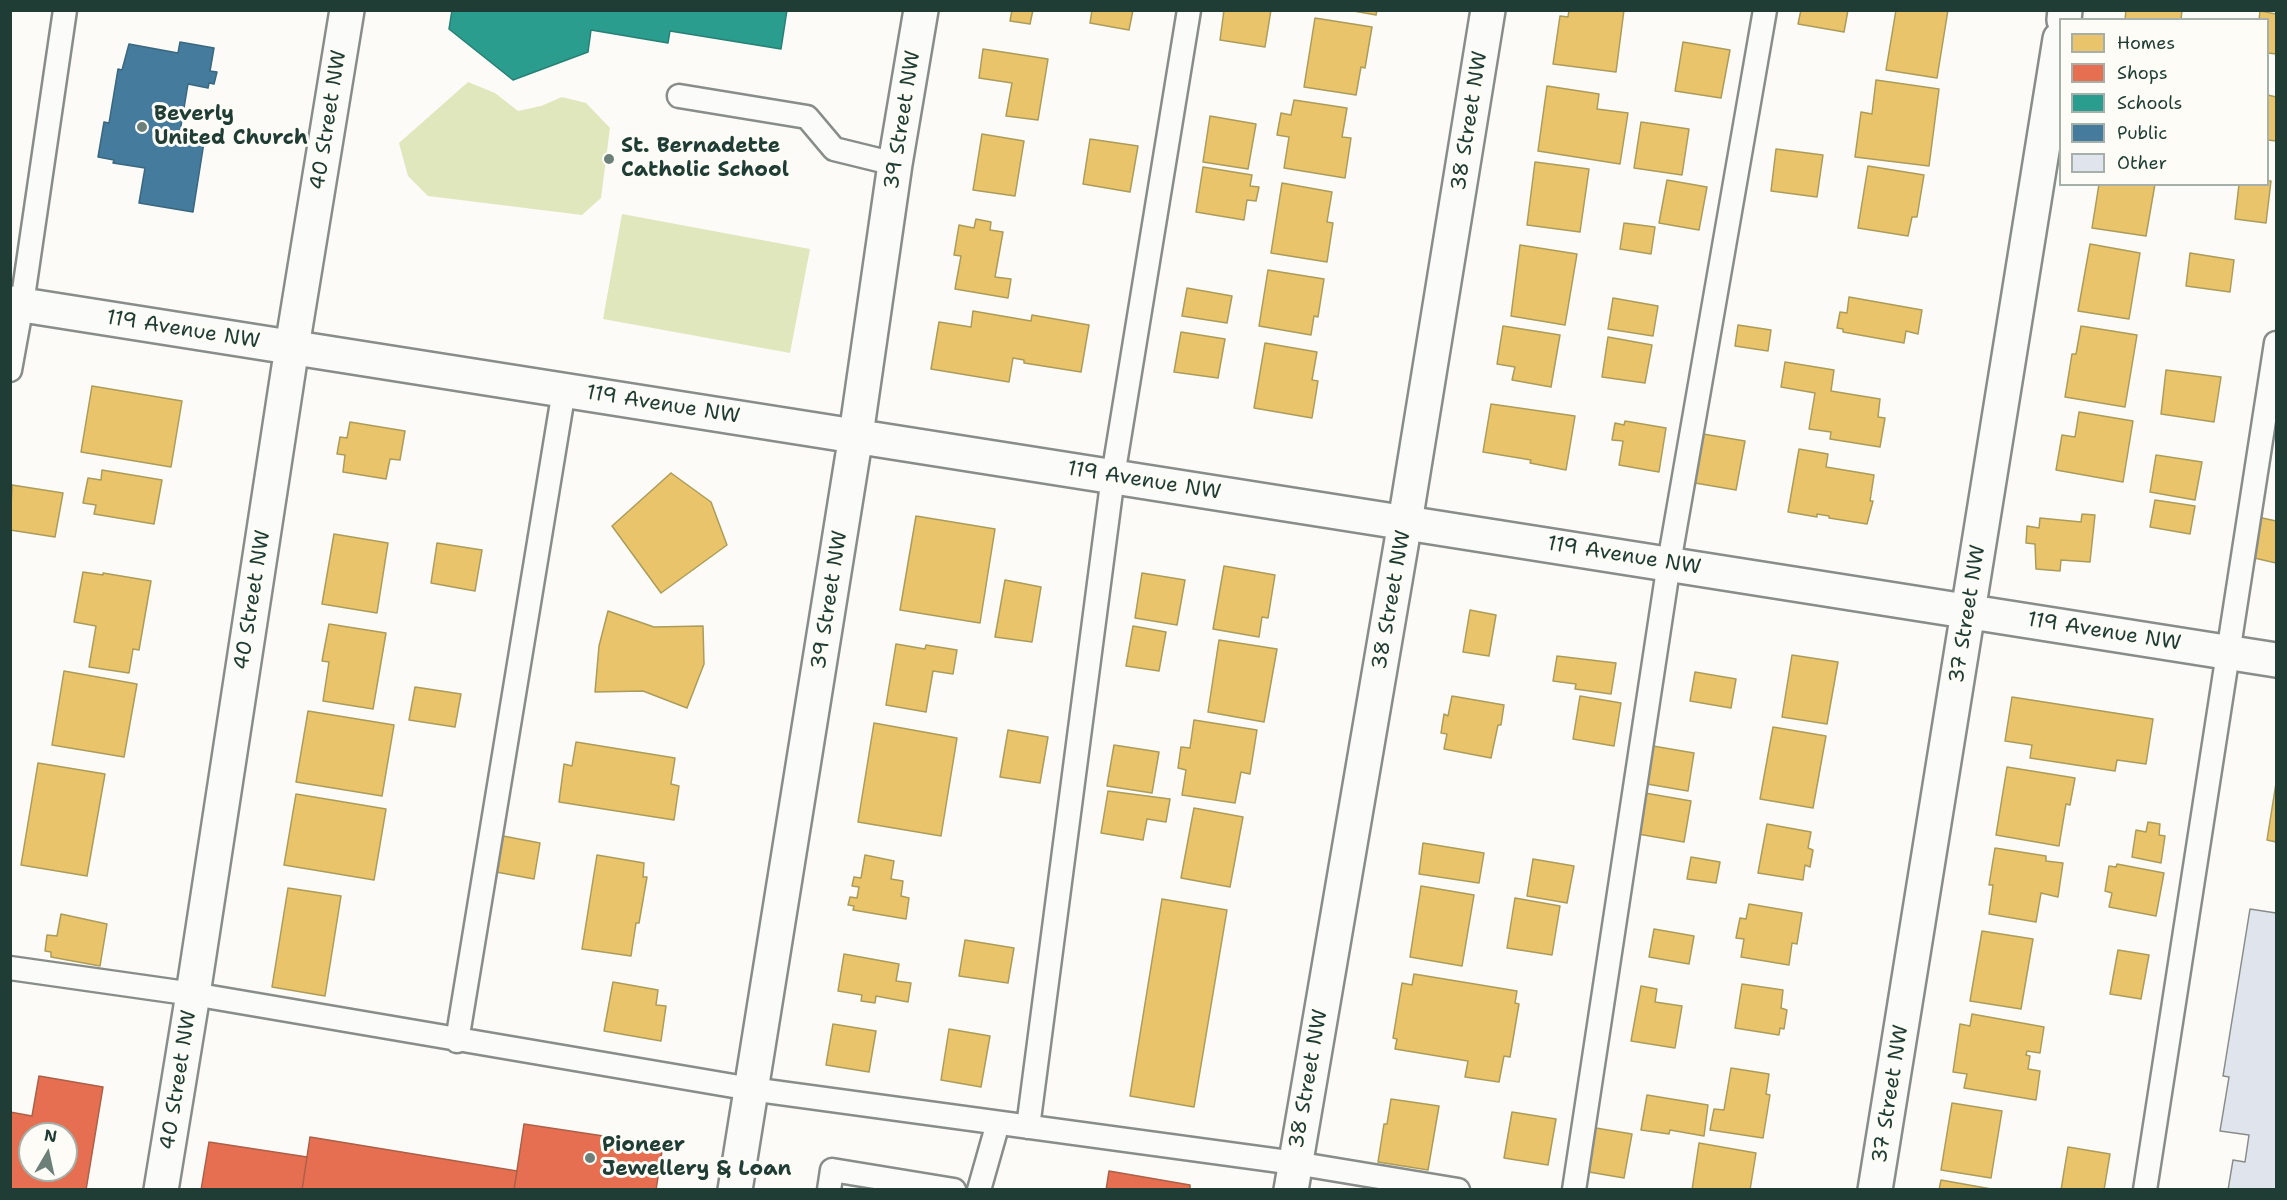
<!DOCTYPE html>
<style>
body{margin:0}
#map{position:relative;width:2287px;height:1200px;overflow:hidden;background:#fcfbf8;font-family:"Shantell Sans",sans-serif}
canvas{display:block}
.frame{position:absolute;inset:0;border:12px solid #1f3d34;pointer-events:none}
.legend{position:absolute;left:2059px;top:18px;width:210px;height:168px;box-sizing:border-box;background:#fdfcf7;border:2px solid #a4b0a9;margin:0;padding:8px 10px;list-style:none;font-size:18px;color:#1f3d34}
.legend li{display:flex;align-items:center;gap:12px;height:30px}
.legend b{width:30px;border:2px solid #a4b0a9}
.north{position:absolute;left:18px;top:1122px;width:60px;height:60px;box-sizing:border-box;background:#fdfcf7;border:2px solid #a4b0a9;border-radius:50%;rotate:9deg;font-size:16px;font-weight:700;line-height:24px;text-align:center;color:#1f3d34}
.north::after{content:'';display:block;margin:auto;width:21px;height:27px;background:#6c8079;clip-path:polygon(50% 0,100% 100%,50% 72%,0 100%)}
</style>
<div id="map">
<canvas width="2287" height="1200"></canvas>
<div class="frame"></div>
<ul class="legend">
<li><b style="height:16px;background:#e9c46a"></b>Homes</li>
<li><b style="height:16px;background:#e76f51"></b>Shops</li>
<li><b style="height:16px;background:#2a9d8f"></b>Schools</li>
<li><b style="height:16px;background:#457b9d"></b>Public</li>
<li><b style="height:16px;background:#e0e4ec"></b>Other</li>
</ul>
<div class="north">N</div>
</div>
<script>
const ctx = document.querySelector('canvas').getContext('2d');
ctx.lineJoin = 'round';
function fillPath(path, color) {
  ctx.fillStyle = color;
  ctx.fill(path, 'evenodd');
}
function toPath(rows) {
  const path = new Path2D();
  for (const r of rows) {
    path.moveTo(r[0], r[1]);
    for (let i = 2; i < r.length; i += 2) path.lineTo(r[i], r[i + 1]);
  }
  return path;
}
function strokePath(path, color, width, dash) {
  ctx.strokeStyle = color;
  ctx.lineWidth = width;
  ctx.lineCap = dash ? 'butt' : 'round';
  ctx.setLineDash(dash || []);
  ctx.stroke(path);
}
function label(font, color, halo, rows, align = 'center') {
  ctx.font = font + ' "Shantell Sans",sans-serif';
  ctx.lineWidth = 6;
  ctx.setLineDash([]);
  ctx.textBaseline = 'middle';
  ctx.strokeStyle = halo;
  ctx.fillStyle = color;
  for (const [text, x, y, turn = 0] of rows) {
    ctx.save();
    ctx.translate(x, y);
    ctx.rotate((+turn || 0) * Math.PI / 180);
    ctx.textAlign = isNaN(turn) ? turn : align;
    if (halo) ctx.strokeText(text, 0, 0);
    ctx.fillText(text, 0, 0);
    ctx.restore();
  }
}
const green = toPath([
 [468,82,495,93,518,111,541,106,562,97,586,103,610,128,601,198,582,215,428,196,408,176,399,143],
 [622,214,810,249,790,353,603,319]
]);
const homes = toPath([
 [1012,10,1033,10,1030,24,1010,21,1012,10],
 [1092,10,1133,10,1129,30,1090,23,1092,10],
 [1224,10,1271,10,1265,47,1220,40,1224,10],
 [1348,10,1377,10,1376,15,1348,10],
 [1569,10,1624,10,1616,72,1553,64,1560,16,1568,17,1569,10],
 [1801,10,1848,10,1844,32,1798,24,1801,10],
 [1896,10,1948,10,1937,78,1886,70,1896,10],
 [2126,10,2182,10,2181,20,2125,20,2126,10],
 [2260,11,2276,14,2276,54,2268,53,2268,20,2259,20,2260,11],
 [1315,18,1372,27,1365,68,1361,67,1356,95,1304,87,1315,18],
 [1683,42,1730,50,1721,98,1675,91,1683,42],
 [983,49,1048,59,1038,120,1006,116,1012,83,979,78,983,49],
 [1876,80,1939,89,1929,166,1855,157,1861,112,1872,114,1876,80],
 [1547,86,1599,94,1597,109,1628,113,1620,164,1538,151,1547,86],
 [2268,95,2276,97,2276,141,2268,140,2268,95],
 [1294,100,1347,108,1342,137,1351,138,1345,178,1284,168,1289,137,1277,135,1281,113,1291,115,1294,100],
 [1210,116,1256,124,1248,169,1203,162,1210,116],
 [1641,122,1689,129,1682,175,1634,168,1641,122],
 [982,134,1024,141,1015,196,973,190,982,134],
 [1090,139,1138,146,1130,192,1083,184,1090,139],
 [1776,149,1823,155,1817,197,1771,191,1776,149],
 [1535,162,1589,169,1580,232,1527,225,1535,162],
 [1868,166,1924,175,1917,217,1912,217,1908,236,1858,228,1868,166],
 [1203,167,1252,175,1250,186,1259,187,1256,201,1247,200,1244,220,1196,212,1203,167],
 [1667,180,1707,187,1699,230,1659,223,1667,180],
 [2268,181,2271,181,2266,223,2235,219,2239,184,2268,184,2268,181],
 [1282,183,1332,192,1327,222,1333,223,1327,262,1271,253,1282,183],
 [2099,184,2155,184,2146,236,2092,228,2099,184],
 [976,219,991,222,990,230,1003,232,995,277,1011,279,1008,298,955,289,961,256,954,255,959,225,974,228,976,219],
 [1624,223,1655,227,1651,254,1620,249,1624,223],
 [2090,244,2140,253,2129,319,2078,311,2090,244],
 [1520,245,1577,254,1565,325,1511,316,1520,245],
 [2190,253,2234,260,2230,292,2186,286,2190,253],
 [1268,270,1324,279,1318,317,1314,316,1311,335,1259,326,1268,270],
 [1187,288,1232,296,1227,323,1182,316,1187,288],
 [1849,297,1922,310,1918,334,1906,331,1904,343,1843,332,1843,329,1837,328,1840,312,1847,313,1849,297],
 [1613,298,1658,306,1653,336,1608,329,1613,298],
 [973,311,1031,321,1032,315,1089,325,1081,372,1024,363,1024,360,1013,358,1009,382,931,369,939,322,971,327,973,311],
 [1738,325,1771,330,1768,351,1735,346,1738,325],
 [1503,326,1560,335,1551,387,1512,380,1515,367,1497,364,1503,326],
 [2081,326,2137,335,2125,407,2065,397,2072,354,2076,354,2081,326],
 [1181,332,1225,339,1218,378,1174,372,1181,332],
 [1608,337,1652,345,1645,383,1602,377,1608,337],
 [1265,343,1317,352,1312,380,1318,381,1312,418,1254,408,1265,343],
 [1785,362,1834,370,1831,391,1880,399,1878,417,1885,418,1880,447,1830,439,1831,432,1809,429,1815,393,1781,387,1785,362],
 [2166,370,2221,377,2214,422,2161,414,2166,370],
 [92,386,182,401,171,467,81,452,92,386],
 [1491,404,1575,416,1566,470,1530,463,1531,460,1483,452,1491,404],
 [2079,412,2133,421,2123,482,2056,470,2062,435,2075,437,2079,412],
 [1625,421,1666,428,1659,472,1619,465,1623,441,1612,440,1615,423,1624,425,1625,421],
 [350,422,405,431,400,460,390,459,386,479,343,472,345,455,337,454,340,437,347,438,350,422],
 [1703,434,1745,441,1736,490,1695,483,1703,434],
 [1799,449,1828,454,1826,467,1874,475,1870,501,1873,501,1867,524,1829,518,1829,516,1817,514,1817,517,1788,512,1799,449],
 [2156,455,2202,462,2195,500,2150,492,2156,455],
 [102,470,162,480,154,524,94,514,96,505,83,503,88,478,101,480,102,470],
 [671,473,711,502,727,545,661,593,612,526,671,473],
 [12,485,63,493,55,537,10,530,12,485],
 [2155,500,2195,506,2190,534,2150,527,2155,500],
 [2082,514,2095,515,2090,562,2061,560,2060,571,2036,569,2035,544,2026,543,2027,526,2039,528,2040,518,2081,522,2082,514],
 [916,516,995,529,980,623,900,610,916,516],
 [2258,517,2276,521,2276,563,2250,557,2258,517],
 [334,534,388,543,377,613,322,604,334,534],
 [437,543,482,550,475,591,431,583,437,543],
 [1224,566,1275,575,1268,618,1262,617,1259,637,1213,629,1224,566],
 [83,572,103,575,103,573,151,581,139,650,133,649,129,673,89,667,96,626,74,622,83,572],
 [1142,573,1185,580,1177,625,1135,618,1142,573],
 [1005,580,1041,587,1032,642,995,637,1005,580],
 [1470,610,1496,615,1489,656,1463,652,1470,610],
 [608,611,654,627,703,626,704,664,687,708,643,691,595,692,599,646,608,611],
 [329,624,386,633,373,709,323,701,329,662,322,661,329,624],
 [1133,626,1166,632,1159,671,1126,666,1133,626],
 [1219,640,1277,649,1264,722,1208,712,1219,640],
 [896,644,925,649,926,645,957,650,953,674,933,671,926,712,886,705,896,644],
 [1792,655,1838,662,1827,724,1782,717,1792,655],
 [1557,656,1616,663,1611,694,1575,689,1576,684,1553,681,1557,656],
 [64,671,137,684,124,757,52,745,64,671],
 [1695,672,1736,679,1731,708,1690,701,1695,672],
 [415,687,461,694,455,727,409,720,415,687],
 [1452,696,1504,705,1501,725,1498,725,1491,758,1444,749,1447,734,1441,733,1444,714,1448,716,1452,696],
 [1580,696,1621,703,1614,746,1573,739,1580,696],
 [2012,697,2153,719,2146,764,2117,760,2115,771,2030,758,2032,745,2005,741,2012,697],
 [308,711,394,725,382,796,296,782,308,711],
 [1194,720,1257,730,1250,774,1241,772,1235,803,1182,795,1186,770,1178,768,1181,747,1190,748,1194,720],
 [874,723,957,738,941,836,858,822,874,723],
 [1773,727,1826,736,1813,808,1760,799,1773,727],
 [1008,730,1048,737,1040,783,1000,777,1008,730],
 [576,742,675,758,671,784,679,786,674,820,559,802,564,764,572,766,576,742],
 [1114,745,1159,752,1152,793,1107,786,1114,745],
 [1653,746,1694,753,1688,791,1647,784,1653,746],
 [38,763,105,774,87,876,21,865,38,763],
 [2007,767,2075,778,2070,805,2066,804,2059,846,1996,835,2007,767],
 [2276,783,2276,842,2267,840,2276,783],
 [1108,791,1170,799,1166,822,1147,819,1143,840,1101,833,1108,791],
 [1645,793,1691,801,1684,842,1638,834,1645,793],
 [296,794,386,809,374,880,284,865,296,794],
 [1194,808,1243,817,1230,887,1181,878,1194,808],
 [2148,822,2160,824,2159,835,2165,836,2161,863,2132,857,2136,830,2146,832,2148,822],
 [1767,824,1811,832,1808,848,1813,850,1810,867,1805,865,1803,880,1758,873,1767,824],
 [503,836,540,843,534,879,496,872,503,836],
 [1423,843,1484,853,1479,883,1419,874,1423,843],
 [1995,848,2046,856,2046,861,2063,863,2058,897,2041,893,2036,922,1989,914,1993,885,1989,885,1995,848],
 [597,855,644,863,643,877,647,877,639,923,636,923,631,956,582,949,597,855],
 [865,855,894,861,891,879,903,881,901,896,909,898,906,919,853,910,854,906,848,905,850,897,857,898,859,887,852,886,854,877,861,878,865,855],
 [1691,857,1720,862,1716,883,1687,879,1691,857],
 [1533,859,1574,866,1567,903,1527,896,1533,859],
 [2117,864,2164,873,2156,916,2109,907,2112,893,2105,891,2109,866,2116,867,2117,864],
 [1421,886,1474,895,1462,966,1410,957,1421,886],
 [288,888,341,896,325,996,272,987,288,888],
 [1515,898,1560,906,1552,955,1507,948,1515,898],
 [1162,899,1227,910,1194,1107,1130,1096,1162,899],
 [1749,904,1802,913,1797,944,1792,943,1789,965,1741,957,1744,939,1736,938,1740,918,1746,919,1749,904],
 [61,914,107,924,100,966,51,957,51,952,45,951,47,935,57,936,61,914],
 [1654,929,1694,936,1689,964,1649,957,1654,929],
 [1982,931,2033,939,2021,1009,1970,1001,1982,931],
 [965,940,1014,948,1008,983,959,976,965,940],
 [2118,950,2149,955,2141,999,2110,994,2118,950],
 [844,954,899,964,896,981,911,983,908,1002,876,996,875,1003,861,1001,862,995,838,991,844,954],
 [1414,974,1517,991,1515,1003,1519,1004,1510,1057,1504,1056,1499,1082,1465,1077,1468,1061,1395,1049,1397,1039,1393,1038,1402,983,1412,985,1414,974],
 [613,982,658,990,656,1005,666,1006,661,1041,604,1031,613,982],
 [1742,984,1783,990,1781,1008,1787,1010,1784,1029,1780,1028,1779,1035,1735,1028,1742,984],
 [1641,986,1657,989,1655,1002,1682,1006,1675,1048,1631,1041,1641,986],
 [1972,1014,2044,1027,2040,1053,2027,1051,2026,1055,2030,1056,2028,1069,2040,1071,2036,1100,1964,1088,1967,1074,1953,1072,1960,1024,1970,1026,1972,1014],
 [833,1024,876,1031,869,1072,826,1065,833,1024],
 [949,1029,990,1036,981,1087,941,1080,949,1029],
 [1731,1068,1769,1074,1766,1094,1770,1095,1763,1138,1710,1130,1714,1109,1724,1110,1731,1068],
 [1647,1095,1708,1105,1704,1136,1670,1130,1669,1134,1641,1130,1647,1095],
 [1391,1099,1439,1106,1428,1170,1378,1162,1384,1124,1387,1124,1391,1099],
 [1952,1103,2002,1111,1991,1178,1941,1170,1952,1103],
 [1512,1112,1556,1119,1548,1165,1504,1158,1512,1112],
 [1590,1127,1632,1134,1624,1178,1583,1171,1590,1127],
 [1699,1143,1756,1153,1750,1190,1692,1190,1699,1143],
 [2068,1147,2110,1154,2104,1190,2061,1190,2068,1147],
 [1941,1180,1997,1190,1939,1190,1941,1180]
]);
const shops = toPath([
 [39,1076,103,1087,86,1190,10,1190,10,1112,32,1116,39,1076],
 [30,1134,66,1134,66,1170,30,1170,30,1134],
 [524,1124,663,1145,656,1190,514,1190,524,1124],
 [310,1137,517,1171,514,1190,302,1190,310,1137],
 [209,1142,307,1157,302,1190,201,1190,209,1142],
 [1109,1171,1190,1185,1190,1190,1106,1190,1109,1171]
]);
const schools = toPath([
 [452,10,787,10,781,49,670,31,668,43,591,30,588,52,513,80,449,29,452,10]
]);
const public = toPath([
 [180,42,214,48,210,71,217,72,214,84,209,83,208,88,188,84,180,132,205,136,193,212,139,203,145,168,113,163,114,160,98,157,104,122,109,123,118,69,122,70,129,44,178,53,180,42]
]);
const building = toPath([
 [2250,909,2276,913,2276,1190,2228,1190,2233,1160,2245,1162,2249,1135,2220,1131,2229,1077,2223,1076,2250,909]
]);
const service = toPath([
 [679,96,807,117,834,149,895,164],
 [10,370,22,304,65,10],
 [10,968,193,994,751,1089,1295,1163,1458,1190],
 [457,1041,564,390],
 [1028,1127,1113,476,1189,10],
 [829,1190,832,1170,954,1190],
 [979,1190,998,1123],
 [1574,1190,1669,563,1765,10],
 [2145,1190,2276,343]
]);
const minor = toPath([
 [2064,20,2065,10],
 [10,303,2276,660],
 [161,1190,193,994,292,347,347,10],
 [735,1190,856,435,895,164,921,10],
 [1875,1190,2060,39]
]);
const tertiary = toPath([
 [1291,1190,1405,522,1488,10]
]);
const markers = [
 [142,127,6,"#6c8079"],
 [609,159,6,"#6c8079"],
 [590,1158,6,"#6c8079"]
];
const poiNames = [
 ["Beverly",154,115],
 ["United Church",154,139],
 ["St. Bernadette",621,147],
 ["Catholic School",621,171],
 ["Pioneer",602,1146],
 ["Jewellery & Loan",602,1170]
];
const streetNames = [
 ["40 Street NW",329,120,-81],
 ["39 Street NW",903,120,-81],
 ["38 Street NW",1470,121,-81],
 ["119 Avenue NW",183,330,9],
 ["119 Avenue NW",663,405,9],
 ["119 Avenue NW",1144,481,9],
 ["119 Avenue NW",1624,556,9],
 ["40 Street NW",253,600,-81],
 ["39 Street NW",830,600,-81],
 ["38 Street NW",1392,600,-80],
 ["37 Street NW",1968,614,-81],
 ["119 Avenue NW",2104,632,9],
 ["38 Street NW",1309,1079,-80],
 ["40 Street NW",179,1080,-81],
 ["37 Street NW",1891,1094,-81]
];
fillPath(green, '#e1e7bc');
fillPath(homes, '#e9c46a');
strokePath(homes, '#ac9c5a', 1.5);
fillPath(shops, '#e76f51');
strokePath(shops, '#ab6048', 1.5);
fillPath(schools, '#2a9d8f');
strokePath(schools, '#278074', 1.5);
fillPath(public, '#457b9d');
strokePath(public, '#3a687e', 1.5);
fillPath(building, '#e0e4ec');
strokePath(building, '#888d8a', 1.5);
strokePath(service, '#888d8a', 27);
strokePath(minor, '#888d8a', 38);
strokePath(tertiary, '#888d8a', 38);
strokePath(service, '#fbfbf9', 22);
strokePath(minor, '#fbfbf9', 33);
strokePath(tertiary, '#fbfbf9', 33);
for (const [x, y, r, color] of markers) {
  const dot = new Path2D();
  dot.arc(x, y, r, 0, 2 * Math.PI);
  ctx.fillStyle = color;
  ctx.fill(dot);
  strokePath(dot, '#fdfcf7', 2);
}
label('bold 21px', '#1f3d34', '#fdfcf7', poiNames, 'left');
label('21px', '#1f3d34', '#fdfcf7', streetNames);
</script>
